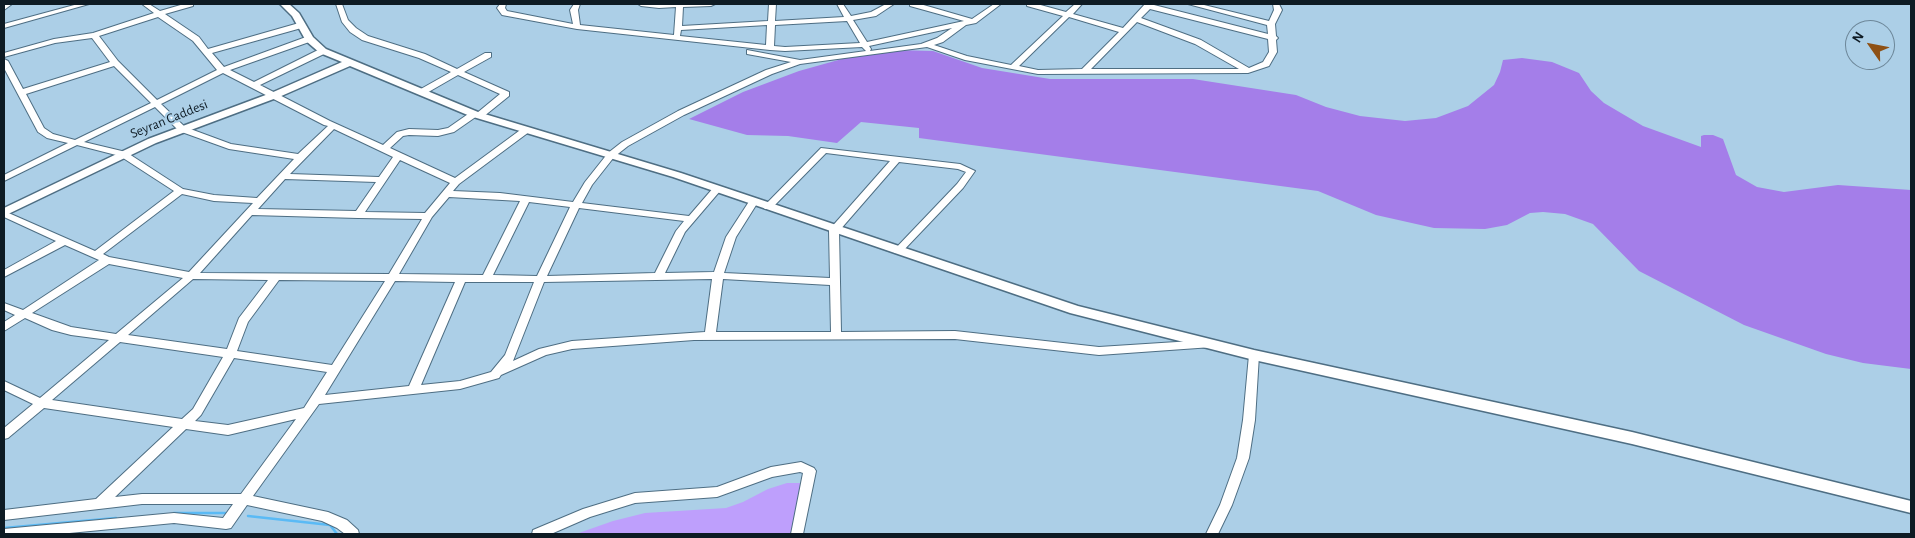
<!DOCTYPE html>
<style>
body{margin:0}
#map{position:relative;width:1915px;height:538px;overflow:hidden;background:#accfe7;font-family:"Alegreya Sans",sans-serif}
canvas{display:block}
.frame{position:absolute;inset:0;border:5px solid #0e1b24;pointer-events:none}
.north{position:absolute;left:1845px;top:20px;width:50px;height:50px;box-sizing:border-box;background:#accfe7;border:1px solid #6d8799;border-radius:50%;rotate:303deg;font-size:14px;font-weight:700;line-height:20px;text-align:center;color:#0e1b24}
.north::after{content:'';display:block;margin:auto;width:18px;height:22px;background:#8e5014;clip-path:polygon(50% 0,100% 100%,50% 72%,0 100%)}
</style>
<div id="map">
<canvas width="1915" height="538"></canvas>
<div class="frame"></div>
<div class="north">N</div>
</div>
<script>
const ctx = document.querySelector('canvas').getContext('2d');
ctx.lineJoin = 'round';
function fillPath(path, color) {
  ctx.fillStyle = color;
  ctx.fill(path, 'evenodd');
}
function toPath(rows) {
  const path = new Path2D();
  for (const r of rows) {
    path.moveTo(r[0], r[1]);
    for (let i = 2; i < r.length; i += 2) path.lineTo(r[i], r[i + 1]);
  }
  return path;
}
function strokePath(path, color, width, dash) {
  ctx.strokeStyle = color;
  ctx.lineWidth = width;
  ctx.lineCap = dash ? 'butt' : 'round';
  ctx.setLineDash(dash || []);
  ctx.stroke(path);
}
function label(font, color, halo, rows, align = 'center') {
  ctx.font = font + ' "Alegreya Sans",sans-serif';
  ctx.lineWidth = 4.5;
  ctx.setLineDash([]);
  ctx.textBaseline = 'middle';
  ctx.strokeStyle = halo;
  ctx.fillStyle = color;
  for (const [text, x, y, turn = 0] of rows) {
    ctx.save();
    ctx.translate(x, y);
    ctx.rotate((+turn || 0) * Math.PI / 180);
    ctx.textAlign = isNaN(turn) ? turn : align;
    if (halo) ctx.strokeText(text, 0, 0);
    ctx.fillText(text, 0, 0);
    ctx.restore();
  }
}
const green = toPath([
 [787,483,805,483,796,534,576,534,613,521,645,513,726,508,743,502,768,489]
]);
const forest = toPath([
 [896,50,933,51,982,68,1050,79,1193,79,1296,95,1326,107,1360,116,1405,121,1436,118,1468,106,1494,85,1500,72,1503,60,1522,58,1552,62,1579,73,1591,91,1604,103,1643,126,1701,147,1701,136,1704,135,1713,135,1723,139,1736,175,1757,187,1784,192,1838,185,1911,190,1911,369,1863,363,1826,354,1744,325,1639,271,1593,224,1565,214,1543,212,1530,213,1507,225,1485,229,1434,228,1376,215,1318,191,919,138,919,128,861,122,837,143,788,136,747,135,689,119,743,92,799,71,849,57]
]);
const stream = toPath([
 [174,513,225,513],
 [248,516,330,525,337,534],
 [4,528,116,518]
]);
const minor = toPath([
 [4,4,12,4,4,10,4,4],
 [78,4,89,4,4,28,4,24,78,4],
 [142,4,149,4,160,11,184,4,193,4,193,6,165,14,199,37,208,49,299,23,305,23,305,27,212,53,224,67,306,37,312,37,312,41,230,70,254,82,320,49,326,49,326,53,260,85,330,121,383,145,397,132,409,129,438,130,448,128,471,112,477,113,500,94,458,75,425,94,419,94,419,90,451,72,419,58,362,40,350,32,342,22,336,4,342,4,348,20,356,28,368,36,425,54,457,69,485,53,491,53,491,57,464,72,509,92,509,96,483,117,477,116,454,132,438,136,409,135,403,136,390,148,455,178,523,128,529,128,529,132,459,184,453,191,500,193,573,202,585,182,608,153,622,142,678,111,766,70,791,62,747,54,747,50,800,60,866,51,862,47,785,51,770,50,577,29,502,15,497,8,500,4,506,4,505,8,507,11,573,24,570,10,574,4,580,4,578,10,580,25,674,35,676,7,659,8,641,6,638,4,715,4,711,6,683,7,682,26,768,21,769,4,776,4,775,21,844,17,837,4,843,4,851,16,871,12,886,4,894,4,876,16,853,20,867,42,964,21,910,6,910,4,920,4,972,19,994,4,1001,4,976,23,966,25,943,42,934,45,967,56,1011,65,1063,16,1027,6,1027,4,1037,4,1066,12,1075,4,1082,4,1073,14,1123,28,1145,4,1154,4,1154,5,1268,34,1267,25,1188,4,1200,4,1269,21,1274,10,1273,4,1279,4,1282,10,1275,24,1276,36,1278,38,1276,40,1277,52,1269,66,1248,73,1038,74,965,60,927,47,800,64,772,74,684,115,628,146,614,157,592,185,582,203,689,216,714,187,720,187,722,189,720,191,685,232,665,273,714,272,726,237,750,200,753,199,758,202,736,237,724,273,830,278,829,230,890,161,826,153,771,209,765,209,763,207,765,205,821,148,960,164,975,171,963,188,901,253,895,253,893,251,957,184,966,172,958,169,899,162,839,231,841,332,955,331,1099,347,1208,340,1212,341,1213,344,1212,347,1099,355,955,339,694,340,572,349,546,355,501,375,499,378,460,389,319,404,253,496,328,512,347,520,358,530,359,534,345,534,337,528,322,521,247,505,231,528,226,529,174,523,59,534,4,534,4,529,174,513,223,518,233,504,142,504,4,520,4,510,96,499,173,427,44,408,8,438,4,439,4,428,33,404,4,390,4,381,40,398,109,340,71,335,52,330,25,318,4,331,4,322,15,315,4,310,4,303,23,310,99,260,65,245,4,277,4,270,56,241,4,217,4,211,95,251,174,191,120,156,77,145,4,181,4,175,68,143,47,138,38,132,4,68,4,59,8,61,23,89,110,62,92,38,55,43,4,57,4,53,54,39,93,33,154,13,142,4],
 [1150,9,1268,39,1269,52,1263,62,1249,68,1201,40,1141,18,1150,9],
 [158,17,193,41,217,70,157,100,118,61,99,36,158,17],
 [1069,17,1119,32,1082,69,1038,70,1019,66,1069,17],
 [847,21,860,43,785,47,774,46,775,25,847,21],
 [1137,22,1195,44,1239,69,1091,69,1137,22],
 [767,25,766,45,680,36,681,30,767,25],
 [952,28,937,38,921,44,870,51,871,49,869,46,952,28],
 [114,66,151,103,75,140,53,134,44,128,26,94,114,66],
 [223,73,324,125,328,126,298,154,231,144,185,127,161,104,223,73],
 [155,107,179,131,229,149,294,159,257,198,214,195,183,189,126,152,84,142,155,107],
 [334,129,393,157,379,177,290,174,334,129],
 [400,160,450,183,425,213,365,212,400,160],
 [285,179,376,182,356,211,258,209,285,179],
 [182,194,214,201,253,203,189,272,109,257,103,254,182,194],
 [449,197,520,201,483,275,399,274,432,217,449,197],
 [529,202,570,207,537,276,493,275,529,202],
 [579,208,684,221,676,231,655,273,547,276,579,208],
 [252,215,358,218,422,219,389,274,200,273,252,215],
 [109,264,183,278,116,334,71,327,32,313,109,264],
 [193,279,268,280,239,318,227,349,128,335,193,279],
 [712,279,705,332,572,341,539,349,513,361,544,282,712,279],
 [723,279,830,285,831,332,716,332,723,279],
 [279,280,385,281,332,365,237,351,248,322,279,280],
 [395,281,455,282,409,386,325,395,395,281],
 [465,282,534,282,505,355,491,372,460,381,421,385,465,282],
 [120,342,223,357,193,409,182,419,52,400,120,342],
 [234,358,327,372,304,408,228,425,195,421,201,415,234,358],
 [296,419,241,494,142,494,115,497,186,429,228,435,296,419],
 [1254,351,1258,352,1259,355,1255,420,1249,458,1232,505,1218,534,1206,534,1220,505,1237,458,1243,420,1249,355,1250,352,1254,351],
 [801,462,814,468,816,471,803,534,791,534,803,473,800,472,772,477,717,497,635,503,590,517,551,534,532,534,533,530,583,509,635,493,717,487,771,467,801,462]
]);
const tertiary = toPath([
 [280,4,289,4,299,13,313,37,326,49,478,112,681,173,1078,306,1254,350,1632,432,1911,501,1911,513,1632,444,1254,360,1070,313,673,177,470,116,350,66,279,97,156,143,4,216,4,208,148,139,271,93,342,62,320,53,306,41,292,16,280,4]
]);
const streetNames = [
 ["Seyran Caddesi",169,119,-22]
];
fillPath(green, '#be9ffc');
fillPath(forest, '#a47ee9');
strokePath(stream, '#5abaf5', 2.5);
strokePath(minor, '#4e6e83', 2);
strokePath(tertiary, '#4e6e83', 3);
fillPath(minor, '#fff');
fillPath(tertiary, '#fff');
label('14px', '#0e1b24', '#accfe7', streetNames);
</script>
